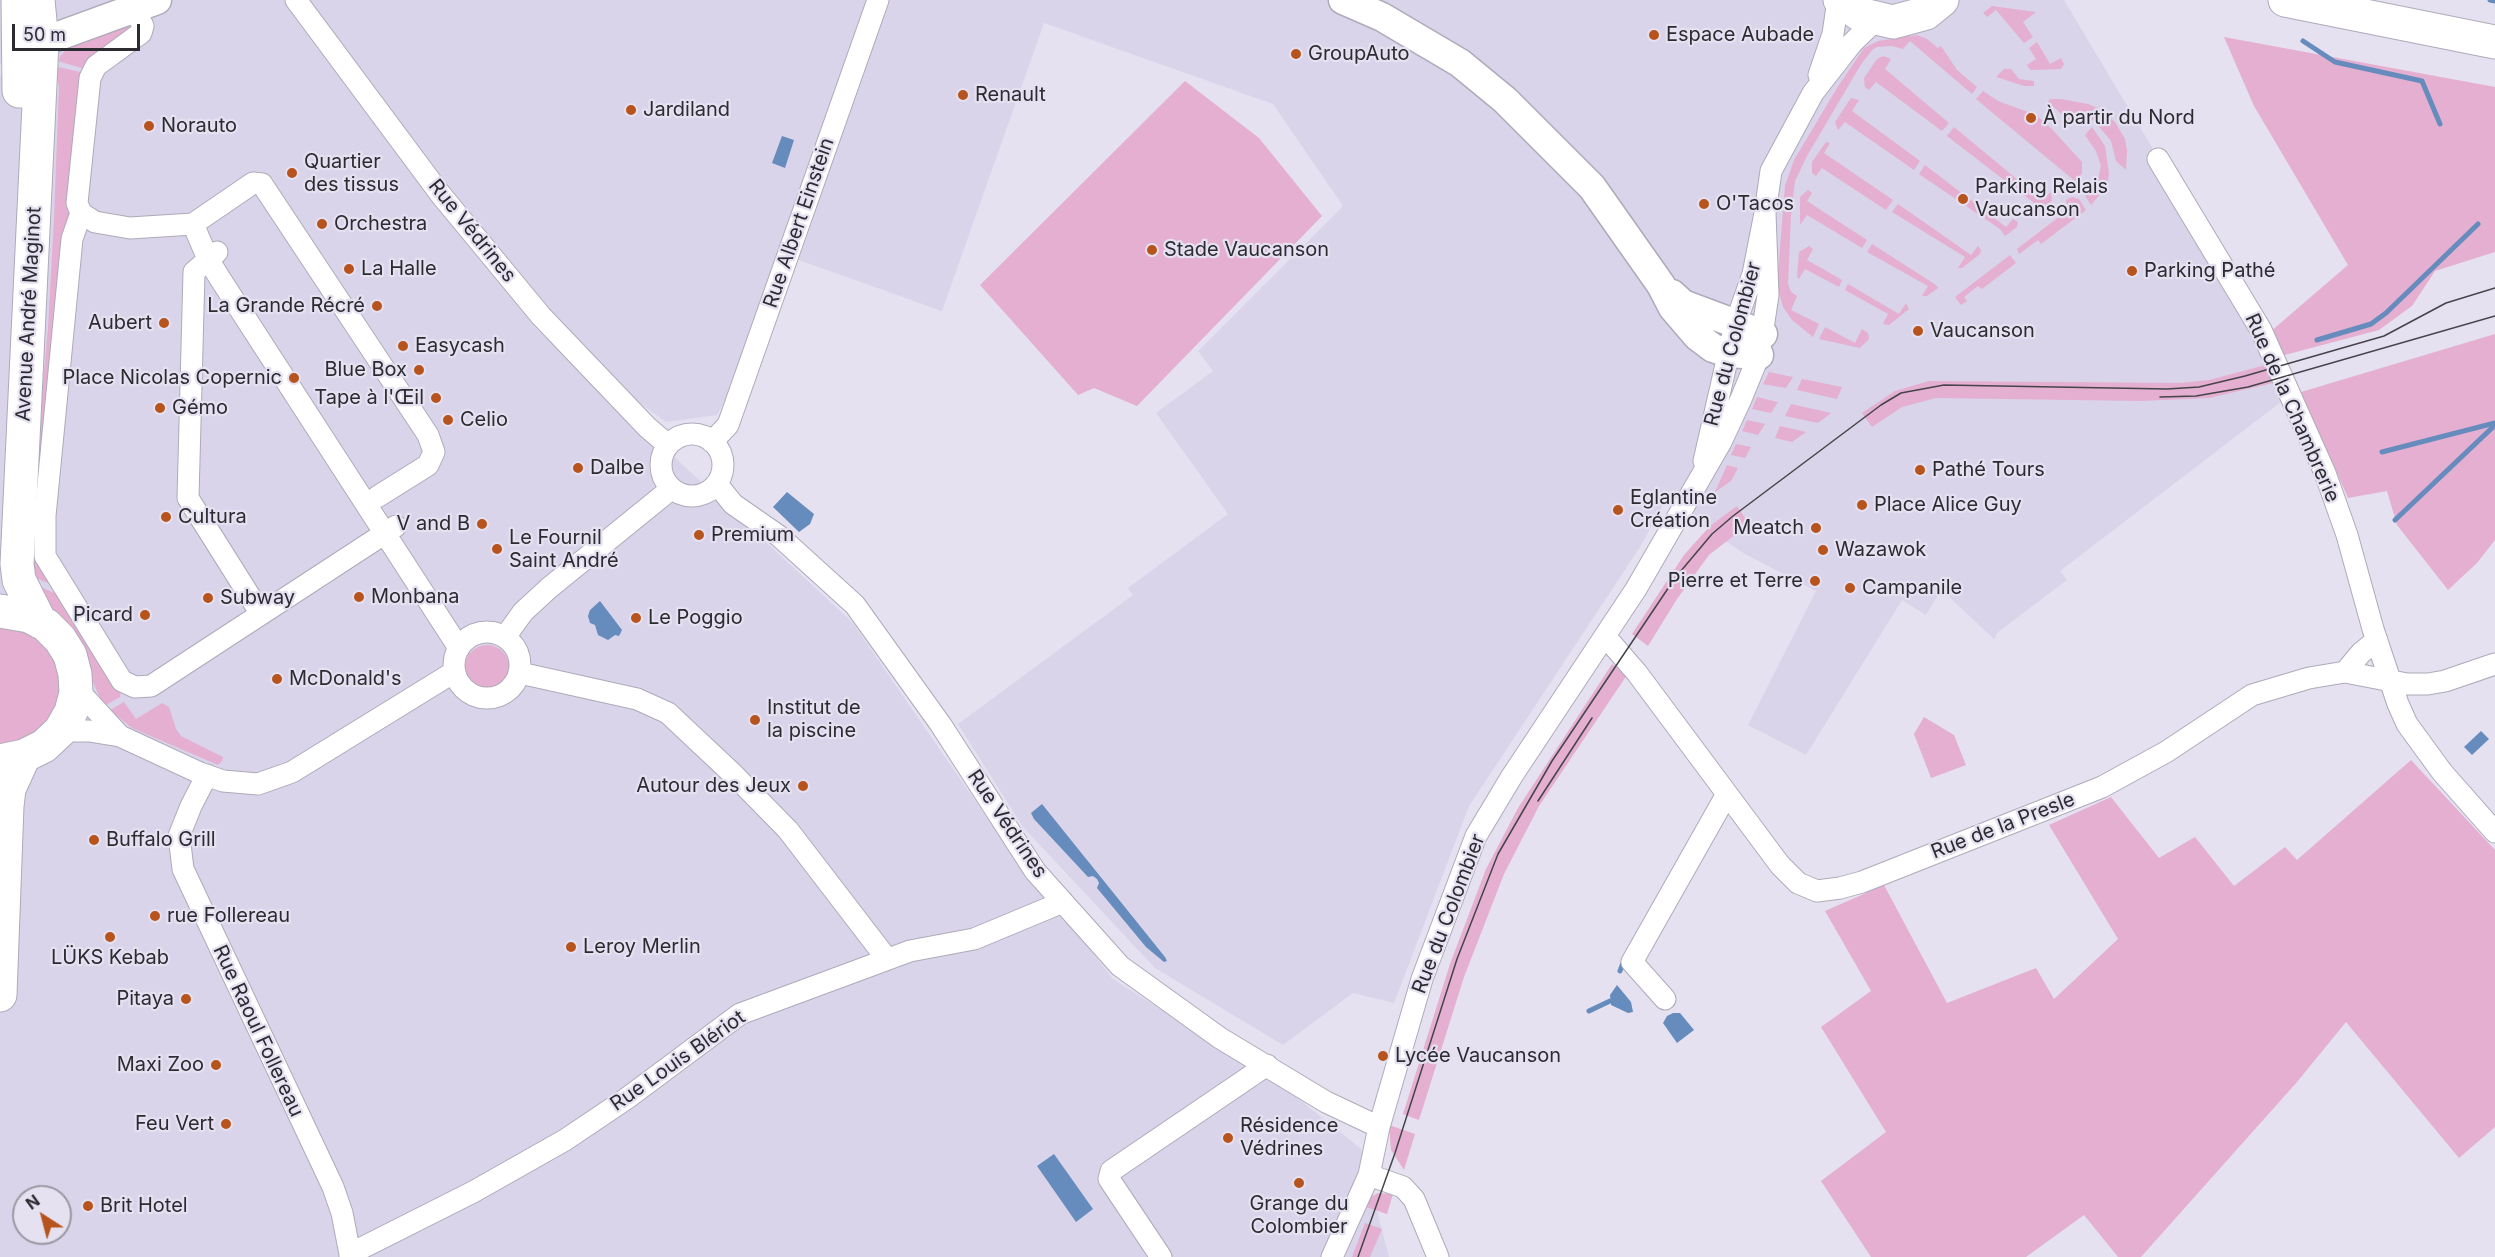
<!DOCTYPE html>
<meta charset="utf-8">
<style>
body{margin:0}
#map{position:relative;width:2495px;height:1257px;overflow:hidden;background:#e5e1f1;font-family:Inter,sans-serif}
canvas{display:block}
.north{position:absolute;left:12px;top:1185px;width:60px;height:60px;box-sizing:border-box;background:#e5e1f1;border:2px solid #9b98a4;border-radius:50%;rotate:324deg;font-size:16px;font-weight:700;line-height:24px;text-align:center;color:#2c2b31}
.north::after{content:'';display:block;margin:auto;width:21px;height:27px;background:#b7541e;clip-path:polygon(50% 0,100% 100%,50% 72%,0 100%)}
.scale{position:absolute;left:12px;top:24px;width:128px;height:27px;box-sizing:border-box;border:3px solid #2c2b31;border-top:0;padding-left:8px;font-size:18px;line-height:21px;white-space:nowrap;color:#2c2b31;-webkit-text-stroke:4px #e5e1f1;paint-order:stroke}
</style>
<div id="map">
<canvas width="2495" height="1257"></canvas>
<div class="north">N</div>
<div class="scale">50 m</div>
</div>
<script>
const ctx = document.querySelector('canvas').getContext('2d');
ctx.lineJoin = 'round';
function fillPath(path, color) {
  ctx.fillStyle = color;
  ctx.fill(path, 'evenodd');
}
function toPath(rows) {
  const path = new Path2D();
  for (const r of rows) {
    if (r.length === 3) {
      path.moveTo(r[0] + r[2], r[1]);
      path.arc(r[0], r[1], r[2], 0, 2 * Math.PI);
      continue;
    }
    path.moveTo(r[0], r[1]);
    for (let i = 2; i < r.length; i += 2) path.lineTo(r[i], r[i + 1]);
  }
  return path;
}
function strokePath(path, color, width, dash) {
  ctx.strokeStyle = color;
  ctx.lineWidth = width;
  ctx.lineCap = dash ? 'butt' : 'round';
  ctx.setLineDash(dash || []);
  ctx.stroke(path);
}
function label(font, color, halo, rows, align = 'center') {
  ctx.font = font + ' Inter,sans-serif';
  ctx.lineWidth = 4.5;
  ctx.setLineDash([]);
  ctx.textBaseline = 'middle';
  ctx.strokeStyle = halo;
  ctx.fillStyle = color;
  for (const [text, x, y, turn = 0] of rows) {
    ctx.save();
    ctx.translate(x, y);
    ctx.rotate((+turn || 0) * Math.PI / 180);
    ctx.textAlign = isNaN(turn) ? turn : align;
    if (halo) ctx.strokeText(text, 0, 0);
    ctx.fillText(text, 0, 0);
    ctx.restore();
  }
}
const built = toPath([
 [0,0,2064,0,2261,330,2290,395,2060,571,2067,580,1998,632,1994,639,1946,594,1938,595,1926,615,1902,600,1806,755,1748,725,1816,591,1745,554,1665,501,1640,547,1469,806,1394,1003,1353,993,1283,1045,1155,968,1023,827,958,724,1133,595,1128,588,1228,514,1156,413,1213,371,1198,351,1343,206,1273,104,1044,23,942,311,799,260,717,415,666,422,530,323,852,622,987,818,1113,979,1294,1095,1361,1149,1389,1257,0,1257,0,76,24,61,0,64],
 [24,1197,60,1197,60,1233,24,1233]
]);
const green = toPath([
 [1992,6,2036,12,2023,22,2033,37,2024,43,1996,10,1987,17,1983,13],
 [125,26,130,27,131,31,85,69,58,61,61,55,70,46],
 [1917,35,1927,39,1938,48,1941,46,1957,70,1977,87,1972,94,1910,41,1903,49,1892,46,1877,47,1872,50,1860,66,1807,156,1795,181,1791,215,1788,284,1791,292,1797,296,1791,310,1819,324,1813,337,1792,320,1783,307,1777,285,1785,186,1794,160,1837,88,1864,48,1878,41],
 [2224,37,2495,87,2495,252,2435,271,2412,306,2379,330,2281,356,2270,332,2348,265,2254,106],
 [2037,42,2050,64,2061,58,2064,64,2061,69,2031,70,2028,67,2027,65,2036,59,2029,48],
 [1883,56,1891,59,1885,69,1949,123,1942,131,1876,82,1869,90,1865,87,1864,78,1877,59],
 [58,67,85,73,38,497,36,497,39,430,48,328,54,219,59,85,56,79,56,69],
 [2004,69,2011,69,2019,79,2034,81,2034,86,2024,86,1996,77],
 [1185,81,1259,138,1322,216,1137,406,1094,388,1078,395,980,285],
 [1983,91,1998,101,2036,115,2050,127,2082,162,2082,173,2076,182,1976,99],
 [1851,98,1859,100,1852,111,1920,161,1914,170,1845,122,1838,130,1835,122],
 [2050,99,2061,99,2088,104,2098,108,2115,122,2125,139,2127,151,2126,170,2116,161,2111,141,2095,122,2084,112,2073,124,2048,102],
 [1954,127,2042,200,2051,192,2052,201,2034,215,2029,213,2034,203,1947,136],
 [2092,127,2105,146,2109,174,2107,186,2091,205,2084,194,2091,193,2096,188,2101,166,2096,151,2085,135],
 [1826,142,1830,143,1824,153,1893,200,1886,210,1822,168,1816,176,1812,173,1812,162],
 [1925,165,2006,227,2013,219,2018,222,2017,227,2005,236,2000,229,1919,174],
 [1808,190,1812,193,1807,201,1867,240,1862,248,1807,215,1800,225,1800,197],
 [2072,197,2079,199,2086,210,2041,244,2038,240,2019,254,2017,249,2064,213,2067,207,2066,200],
 [1898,204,1971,255,1978,246,1981,250,1980,254,1962,268,1958,268,1965,257,1892,212],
 [1872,244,1936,285,1938,288,1927,296,1922,296,1928,286,1867,252],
 [1809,246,1813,249,1807,260,1842,280,1839,287,1805,269,1799,279,1797,277,1799,252],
 [2010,255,2016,263,1982,289,1978,286,1964,297,1967,301,1961,305,1955,297],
 [1848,284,1899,314,1906,303,1909,309,1889,325,1883,324,1888,314,1845,290],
 [1825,327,1855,343,1862,329,1868,333,1869,339,1860,348,1819,339],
 [2495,334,2495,540,2477,563,2448,590,2397,525,2387,491,2348,498,2301,392],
 [2269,364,2277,382,2209,398,2141,401,1936,398,1902,407,1872,427,1862,413,1895,391,1929,381,2181,383,2209,380],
 [1769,372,1793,377,1786,388,1763,384],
 [1802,379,1842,387,1837,399,1797,390],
 [1757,397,1778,402,1771,413,1752,409],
 [1791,404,1831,413,1818,423,1785,416],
 [1747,420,1765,424,1758,435,1742,431],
 [1780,426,1806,432,1792,442,1775,438],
 [1736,444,1751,447,1745,458,1731,455],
 [1727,465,1738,468,1731,481,1715,492],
 [1737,506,1749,524,1709,555,1677,599,1648,646,1632,634,1684,555,1710,526],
 [33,550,35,556,53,585,31,576],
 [35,585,60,595,121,690,120,697,106,705,102,702,88,671,42,602],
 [0,627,23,630,40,639,53,654,61,672,58,711,31,740,0,746],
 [487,667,22],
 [1612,664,1627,675,1539,806,1504,874,1464,977,1419,1120,1403,1114,1450,964,1486,869,1518,808],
 [124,702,136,719,162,703,169,707,176,729,181,736,223,757,222,761,218,765,132,728,110,710],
 [1924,717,1954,735,1966,765,1931,778,1914,734],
 [2411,760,2495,850,2495,1127,2459,1158,2346,1022,2297,1082,2141,1257,2118,1257,2084,1215,2026,1257,1871,1257,1821,1181,1886,1132,1821,1027,1871,991,1825,911,1884,885,1947,1003,2036,968,2054,999,2118,939,2049,825,2111,797,2159,858,2195,837,2234,886,2285,847,2297,860],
 [1389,1125,1415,1134,1404,1170,1391,1150],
 [1378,1193,1393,1194,1387,1214,1363,1206,1367,1199],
 [1365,1223,1382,1229,1370,1257,1352,1257]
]);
const water = toPath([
 [782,136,794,140,785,168,772,163],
 [787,492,814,514,810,524,799,532,773,507],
 [600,601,622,630,619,636,615,635,608,640,598,635,595,625,590,623,588,616,590,610],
 [2481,731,2489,739,2472,755,2464,747],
 [1042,804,1165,957,1167,961,1164,962,1146,947,1097,888,1099,883,1097,879,1093,876,1088,877,1034,819,1031,813],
 [1617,985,1631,1002,1633,1012,1628,1013,1611,1005,1610,995],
 [1673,1013,1680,1013,1694,1030,1677,1043,1663,1023,1667,1016],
 [1054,1154,1093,1209,1076,1222,1037,1166]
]);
const stream = toPath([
 [2490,0,2495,1],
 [2303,41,2335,62,2422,81,2440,124],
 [2317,340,2371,324,2386,313,2478,224],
 [2382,452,2495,423],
 [2395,520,2495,425],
 [1620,971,1624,960],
 [1589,1011,1610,1001]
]);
const street = toPath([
 [296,0,441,195,541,316,647,427,668,445],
 [134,8,143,26,141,33,96,66,90,78,77,203,81,213,95,222,130,228,193,224,253,183,262,184,428,435,434,452,428,465,377,497],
 [1819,75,1833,34,1838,0],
 [2158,159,2261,330,2325,473,2347,535,2373,629,2398,704,2407,724,2442,772,2495,832],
 [81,213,72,239,45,516,45,556,122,681,135,687,151,686,396,526],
 [193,224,208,259,219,277,459,648],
 [217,252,194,272,188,498,261,614],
 [692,465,31],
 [712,442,728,425,878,0],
 [1704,461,1735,325,1753,274,1765,213,1771,171,1813,93,1852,43,1877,19],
 [717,484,733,504,779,536,855,605,941,725,1035,871,1120,966,1220,1038,1326,1102,1379,1127],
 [487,665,33],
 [1605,636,1637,673,1780,865,1798,883,1817,891,1840,888,1862,882,2102,787,2166,752,2252,695,2309,678,2345,672,2407,684,2428,684,2445,681,2495,664],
 [505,637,523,612,549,588,671,489],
 [2345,672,2361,653,2377,640],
 [520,673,637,699,668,713,735,776,788,830,887,959],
 [75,687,120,736],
 [60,731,89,731,120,736,200,773,223,781,258,784,292,772,454,672],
 [207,775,191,806,179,836,183,869,333,1187,342,1213,350,1254],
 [1665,999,1632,962,1727,794],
 [1369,1175,1403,1187,1414,1199,1438,1257],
 [350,1257,350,1254,473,1192,565,1140,626,1099,740,1014,910,951,974,939,1063,902],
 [1161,1257,1109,1179,1111,1171,1267,1065],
 [1332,1257,1369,1175,1379,1127,1422,979,1476,836,1512,776,1636,589,1721,442,1741,399,1759,355,1768,295,1765,213]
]);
const secondary = toPath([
 [1343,0,1382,17,1460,63,1505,100,1592,187,1661,285,1673,308,1697,336,1713,348,1728,353,1759,355],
 [42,42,157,0],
 [1672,294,1683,304,1763,334]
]);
const primary = toPath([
 [18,0,19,91],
 [38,0,42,42,17,564,19,580,40,622],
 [1840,0,1859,14,1893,22,1926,13,1942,0],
 [2285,0,2495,42],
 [0,611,29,616,46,625,60,639,70,655,75,674,76,693,71,712,60,731,44,746,24,756,5,760],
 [0,995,7,806,9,789,24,756]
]);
const tram = toPath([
 [2160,397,2196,396,2248,387,2495,316],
 [1538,801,1592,718],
 [1358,1257,1395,1153,1457,959,1498,854,1552,761,1675,578,1712,534,1733,516,1881,405,1901,393,1944,385,2167,389,2199,387,2245,376,2384,336,2446,303,2495,288]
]);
const markers = [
 [1654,35,6,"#b7541e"],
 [1296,54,6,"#b7541e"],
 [963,95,6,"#b7541e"],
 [631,110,6,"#b7541e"],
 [2031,118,6,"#b7541e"],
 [149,126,6,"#b7541e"],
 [292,173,6,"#b7541e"],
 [1963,199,6,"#b7541e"],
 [1704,204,6,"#b7541e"],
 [322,224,6,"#b7541e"],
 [1152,250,6,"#b7541e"],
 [349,269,6,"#b7541e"],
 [2132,271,6,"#b7541e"],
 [377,306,6,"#b7541e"],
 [164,323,6,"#b7541e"],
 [1918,331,6,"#b7541e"],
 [403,346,6,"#b7541e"],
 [419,370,6,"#b7541e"],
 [294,378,6,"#b7541e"],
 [436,398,6,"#b7541e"],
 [160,408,6,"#b7541e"],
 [448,420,6,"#b7541e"],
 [578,468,6,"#b7541e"],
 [1920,470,6,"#b7541e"],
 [1862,505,6,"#b7541e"],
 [1618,510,6,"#b7541e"],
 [166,517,6,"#b7541e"],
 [482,524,6,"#b7541e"],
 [1816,528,6,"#b7541e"],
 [699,535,6,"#b7541e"],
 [497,549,6,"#b7541e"],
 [1823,550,6,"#b7541e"],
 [1815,581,6,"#b7541e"],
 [1850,588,6,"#b7541e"],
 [359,597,6,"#b7541e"],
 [208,598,6,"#b7541e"],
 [145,615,6,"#b7541e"],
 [636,618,6,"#b7541e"],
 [277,679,6,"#b7541e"],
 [755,720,6,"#b7541e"],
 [803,786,6,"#b7541e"],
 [94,840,6,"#b7541e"],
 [155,916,6,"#b7541e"],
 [110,937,6,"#b7541e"],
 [571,947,6,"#b7541e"],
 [186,999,6,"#b7541e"],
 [1383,1056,6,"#b7541e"],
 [216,1065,6,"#b7541e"],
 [226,1124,6,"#b7541e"],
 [1228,1138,6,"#b7541e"],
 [1299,1183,6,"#b7541e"],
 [88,1206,6,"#b7541e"]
];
const poiNames = [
 ["Espace Aubade",1666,35],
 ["GroupAuto",1308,54],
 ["Renault",975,95],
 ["Jardiland",643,110],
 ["À partir du Nord",2043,118],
 ["Norauto",161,126],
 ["Quartier",304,162],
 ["des tissus",304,185],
 ["Parking Relais",1975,187],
 ["Vaucanson",1975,210],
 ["O'Tacos",1716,204],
 ["Orchestra",334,224],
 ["Stade Vaucanson",1164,250],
 ["La Halle",361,269],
 ["Parking Pathé",2144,271],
 ["La Grande Récré",365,306,"right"],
 ["Aubert",152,323,"right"],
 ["Vaucanson",1930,331],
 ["Easycash",415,346],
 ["Blue Box",407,370,"right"],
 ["Place Nicolas Copernic",282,378,"right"],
 ["Tape à l'Œil",424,398,"right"],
 ["Gémo",172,408],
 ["Celio",460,420],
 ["Dalbe",590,468],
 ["Pathé Tours",1932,470],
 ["Eglantine",1630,498],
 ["Création",1630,521],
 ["Place Alice Guy",1874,505],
 ["Cultura",178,517],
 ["V and B",470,524,"right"],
 ["Meatch",1804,528,"right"],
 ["Premium",711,535],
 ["Le Fournil",509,538],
 ["Saint André",509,561],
 ["Wazawok",1835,550],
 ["Pierre et Terre",1803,581,"right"],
 ["Campanile",1862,588],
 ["Monbana",371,597],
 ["Subway",220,598],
 ["Picard",133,615,"right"],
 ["Le Poggio",648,618],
 ["McDonald's",289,679],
 ["Institut de",767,708],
 ["la piscine",767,731],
 ["Autour des Jeux",791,786,"right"],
 ["Buffalo Grill",106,840],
 ["rue Follereau",167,916],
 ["Leroy Merlin",583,947],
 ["LÜKS Kebab",110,958,"center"],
 ["Pitaya",174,999,"right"],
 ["Lycée Vaucanson",1395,1056],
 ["Maxi Zoo",204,1065,"right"],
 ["Feu Vert",214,1124,"right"],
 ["Résidence",1240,1126],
 ["Védrines",1240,1149],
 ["Grange du",1299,1204,"center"],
 ["Colombier",1299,1227,"center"],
 ["Brit Hotel",100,1206]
];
const streetNames = [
 ["Rue Albert Einstein",799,223,-71],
 ["Rue Védrines",472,231,51],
 ["Avenue André Maginot",29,314,-87],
 ["Rue du Colombier",1733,344,-75],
 ["Rue de la Chambrerie",2292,408,66],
 ["Rue Védrines",1007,824,56],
 ["Rue de la Presle",2003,826,-21],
 ["Rue du Colombier",1449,914,-69],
 ["Rue Raoul Follereau",258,1031,65],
 ["Rue Louis Blériot",678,1061,-35]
];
fillPath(built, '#d9d4ea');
fillPath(green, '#e4afd0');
fillPath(water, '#668bbd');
strokePath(stream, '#668bbd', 5);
strokePath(street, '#aeaab9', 23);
strokePath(secondary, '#aeaab9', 31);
strokePath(primary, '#aeaab9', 35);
strokePath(street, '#fff', 21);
strokePath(secondary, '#fff', 28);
strokePath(primary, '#fff', 33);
strokePath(tram, '#45444b', 1.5);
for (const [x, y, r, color] of markers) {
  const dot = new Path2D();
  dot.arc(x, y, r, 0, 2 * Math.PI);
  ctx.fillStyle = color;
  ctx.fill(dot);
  strokePath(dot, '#e5e1f1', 2);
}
label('20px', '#2c2b31', '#e5e1f1', poiNames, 'left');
label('20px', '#2c2b31', '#e5e1f1', streetNames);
</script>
